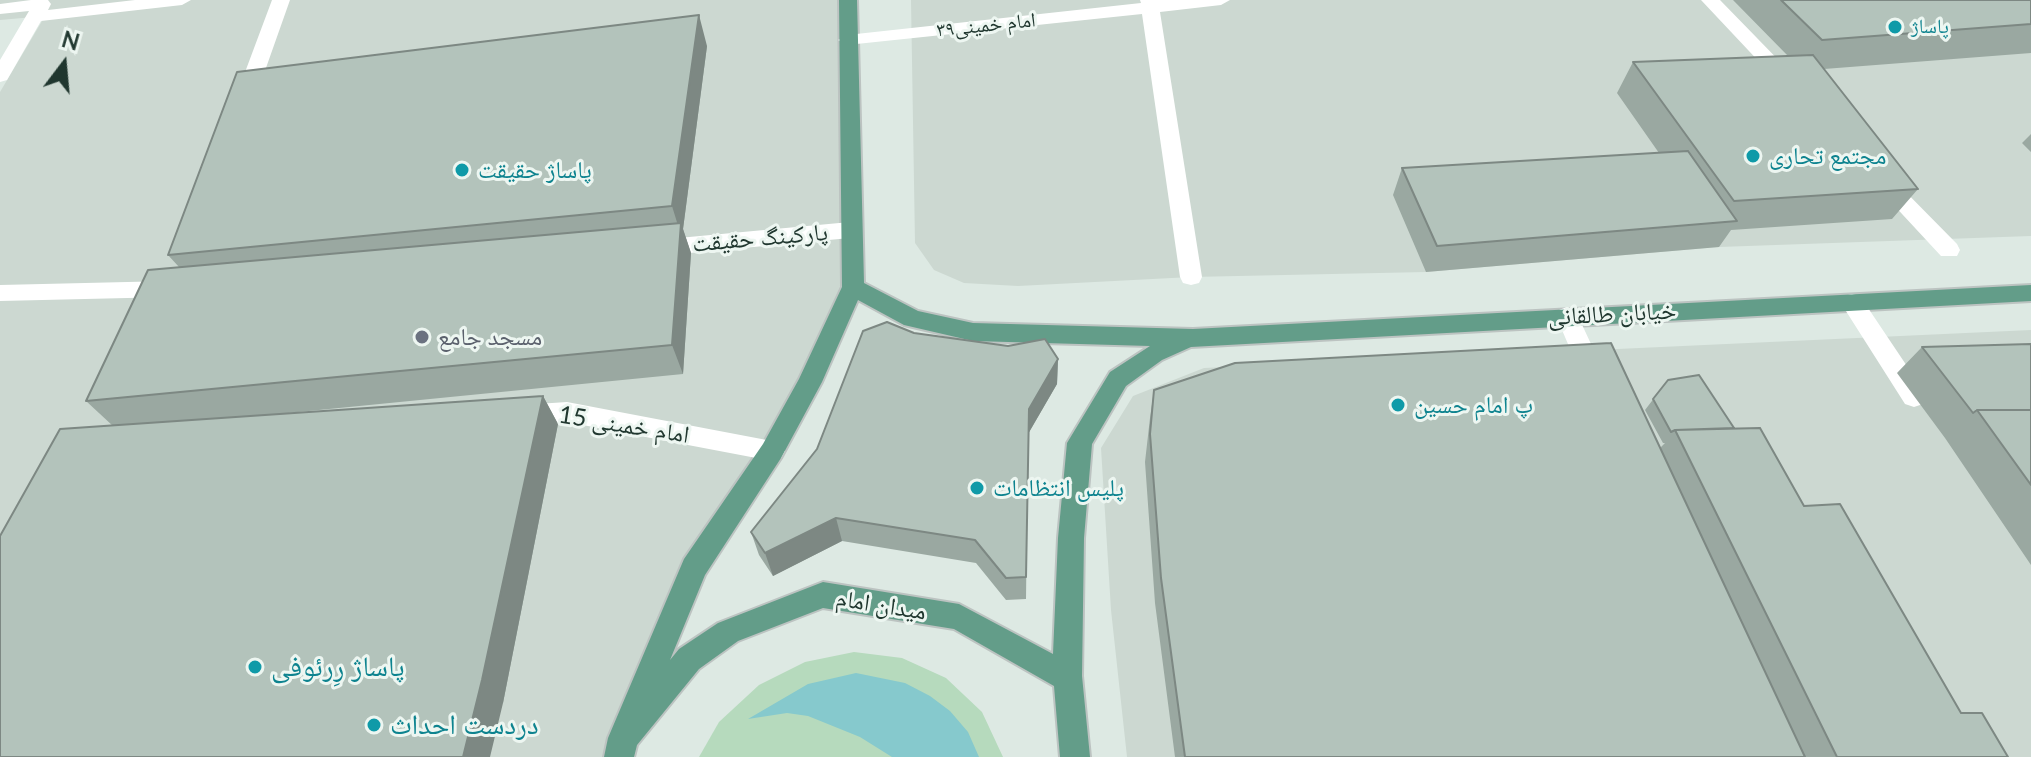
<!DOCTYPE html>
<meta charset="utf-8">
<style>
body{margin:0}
#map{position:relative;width:2031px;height:757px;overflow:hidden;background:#dde9e3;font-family:Lato,sans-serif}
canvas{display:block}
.north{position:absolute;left:24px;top:24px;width:80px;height:80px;-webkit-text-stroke:6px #edf6f1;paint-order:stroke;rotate:16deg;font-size:22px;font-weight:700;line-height:32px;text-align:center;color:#20372f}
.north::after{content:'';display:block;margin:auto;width:28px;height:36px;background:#20372f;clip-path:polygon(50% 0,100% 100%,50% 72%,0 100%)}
</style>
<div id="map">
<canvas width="2031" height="757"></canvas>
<div class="north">N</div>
</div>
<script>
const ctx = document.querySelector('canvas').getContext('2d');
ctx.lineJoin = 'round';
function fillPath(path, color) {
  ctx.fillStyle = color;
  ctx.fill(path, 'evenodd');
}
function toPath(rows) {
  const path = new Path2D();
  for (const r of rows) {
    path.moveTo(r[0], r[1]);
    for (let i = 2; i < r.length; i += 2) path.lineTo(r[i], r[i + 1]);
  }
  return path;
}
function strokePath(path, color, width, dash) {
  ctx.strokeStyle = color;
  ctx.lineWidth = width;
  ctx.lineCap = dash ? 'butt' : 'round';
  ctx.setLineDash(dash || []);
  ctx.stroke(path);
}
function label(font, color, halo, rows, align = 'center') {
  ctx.font = font + ' Lato,"Noto Naskh Arabic",sans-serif';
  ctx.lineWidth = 6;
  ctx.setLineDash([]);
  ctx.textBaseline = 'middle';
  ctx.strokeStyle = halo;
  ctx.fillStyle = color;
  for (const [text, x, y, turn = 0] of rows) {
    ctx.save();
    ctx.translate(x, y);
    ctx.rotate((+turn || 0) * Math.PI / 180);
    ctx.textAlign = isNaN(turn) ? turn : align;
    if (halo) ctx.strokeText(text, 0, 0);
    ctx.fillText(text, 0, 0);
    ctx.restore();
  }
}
const built = toPath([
 [0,0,850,0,853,287,694,568,620,757,0,757,0,92,45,16,0,20],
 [911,0,2031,0,2031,236,1719,247,1426,272,1191,277,1018,286,964,283,934,270,915,243],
 [2031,330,2031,757,1127,757,1111,610,1101,448,1133,396,1204,368]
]);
const green = toPath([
 [854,652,902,658,946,678,982,712,1003,757,699,757,719,722,759,685,805,662]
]);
const water = toPath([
 [856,673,905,683,930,696,950,711,968,732,979,757,892,757,860,737,808,716,787,713,748,719,808,684]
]);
const minor = toPath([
 [31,0,48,0,51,4,48,10,135,0,191,0,182,5,41,21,7,80,0,82,0,60,29,11,0,14,0,4,31,0],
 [272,0,290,0,255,99,252,103,238,103,235,99,272,0],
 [1140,0,1230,0,1221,5,1160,12,1202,277,1199,283,1191,285,1183,283,1180,277,1142,14,847,45,838,40,847,35,1141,3,1140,0],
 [1701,0,1720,0,1794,76,1796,80,1794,84,1780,84,1701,0],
 [1884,175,1891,177,1957,244,1960,250,1957,256,1941,256,1877,187,1874,182,1877,177,1884,175],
 [850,222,858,225,861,230,858,235,850,238,657,256,649,254,646,248,649,242,657,240,850,222],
 [170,281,178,283,181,289,178,295,170,297,0,301,0,285,170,281],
 [1852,294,1860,296,1923,390,1926,397,1923,404,1914,407,1905,404,1844,308,1841,302,1844,296,1852,294],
 [1567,307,1575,310,1578,316,1604,372,1600,379,1592,381,1584,379,1580,372,1556,316,1559,310,1567,307],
 [567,402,772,441,781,444,785,451,781,458,772,461,567,422,522,425,513,422,510,415,513,408,522,405,567,402]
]);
const major = toPath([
 [839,0,857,0,864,283,918,311,973,323,1193,329,2031,285,2031,301,1191,347,1162,360,1126,386,1092,444,1084,538,1082,676,1090,757,1060,757,1054,686,954,629,823,608,738,641,699,669,637,745,634,757,604,757,608,738,684,559,763,444,799,379,842,287,839,0],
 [858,300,904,325,973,341,1150,346,1110,372,1067,443,1058,538,1053,654,959,604,823,582,718,623,679,649,670,660,705,575,781,458,822,382,858,300]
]);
const wall = toPath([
 [1733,0,2031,0,2031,53,1824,69,1918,189,1892,219,1731,230,1719,247,1426,272,1393,195,1402,168,1659,153,1617,93,1633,62,1788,56],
 [707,46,683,229,691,253,683,374,258,416,543,396,558,424,503,703,113,426,86,401,179,267,168,255],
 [2031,134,2031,152,2022,143],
 [914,333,1058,359,1057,384,1028,434,1026,599,1006,600,976,563,842,541,773,576,759,555,751,532],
 [2031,344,2031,565,1945,438,1897,373,1922,347],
 [1668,380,1734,428,1804,506,1961,713,2008,757,1175,757,1155,603,1145,462,1150,418,1154,390,1660,448,1665,443,1663,443,1645,410]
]);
const shadedWall = toPath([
 [699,15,707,46,683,229,691,253,683,374,672,345,680,232,672,206],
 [1058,359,1057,384,1028,434,1029,409],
 [543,396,558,424,503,703,490,757,463,757],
 [836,518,842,541,773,576,765,553]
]);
const building = toPath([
 [1781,0,2031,0,2031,24,1822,40,1781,0],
 [699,15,672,206,168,255,237,72,699,15],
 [1813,55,1918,189,1734,201,1633,62,1813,55],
 [1688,151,1737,221,1437,246,1402,168,1688,151],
 [681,223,672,345,86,401,148,270,681,223],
 [887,322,914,333,1008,346,1045,339,1058,359,1029,409,1026,577,1006,578,975,540,836,518,765,553,751,532,817,449,863,331,887,322],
 [1611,343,1805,757,1185,757,1161,578,1150,434,1154,390,1235,363,1611,343],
 [2031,344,2031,410,1977,410,1973,413,1922,347,2031,344],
 [1699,375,1734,428,1675,430,1671,432,1653,399,1668,380,1699,375],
 [543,396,482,680,463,757,0,757,0,536,60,429,543,396],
 [1977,410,2031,410,2031,485,1977,410],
 [1760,428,1804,506,1840,504,1961,713,1982,713,2008,757,1837,757,1675,430,1760,428]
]);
const markers = [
 [1895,27,8,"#0f9aa8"],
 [1753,156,8,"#0f9aa8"],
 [462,170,8,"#0f9aa8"],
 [422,337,8,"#6b7280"],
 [1398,405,8,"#0f9aa8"],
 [977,488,8,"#0f9aa8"],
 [255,667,8,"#0f9aa8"],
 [374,725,8,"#0f9aa8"]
];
const farStreetnames = [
 ["امام خمینی۳۹",986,25,-6]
];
const farCulturenames = [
 ["پاساژ",1911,27]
];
const cultureNames = [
 ["مجتمع تحاری",1769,156],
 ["پاساژ حقیقت",478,170],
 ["پ امام حسین",1414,405],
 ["پلیس انتظامات",993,488]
];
const streetNames = [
 ["پارکینگ حقیقت",760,238,-5],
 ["خیابان طالقانی",1612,314,-3],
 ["امام خمینی 15",624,425,9],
 ["میدان امام",881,605,9]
];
const worshipNames = [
 ["مسجد جامع",438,337]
];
const nearCulturenames = [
 ["پاساژ رِرئوفی",271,667],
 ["دردست احداث",390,725]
];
fillPath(built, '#ccd8d1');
fillPath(green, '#b6dabd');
fillPath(water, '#86c9cd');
strokePath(major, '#bcc3c1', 4);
fillPath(minor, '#fff');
fillPath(major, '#639d89');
fillPath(wall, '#9aa8a1');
fillPath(shadedWall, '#7d8883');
fillPath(building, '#b3c3bb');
strokePath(building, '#7d8883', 2);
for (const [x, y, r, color] of markers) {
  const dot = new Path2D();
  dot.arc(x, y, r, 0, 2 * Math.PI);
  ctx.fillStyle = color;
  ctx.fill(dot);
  strokePath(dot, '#edf6f1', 3);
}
label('20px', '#20372f', '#edf6f1', farStreetnames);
label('20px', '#0d838f', '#edf6f1', farCulturenames, 'left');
label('24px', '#0d838f', '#edf6f1', cultureNames, 'left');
label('24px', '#20372f', '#edf6f1', streetNames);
label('24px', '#5b616d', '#edf6f1', worshipNames, 'left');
label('28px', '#0d838f', '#edf6f1', nearCulturenames, 'left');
</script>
